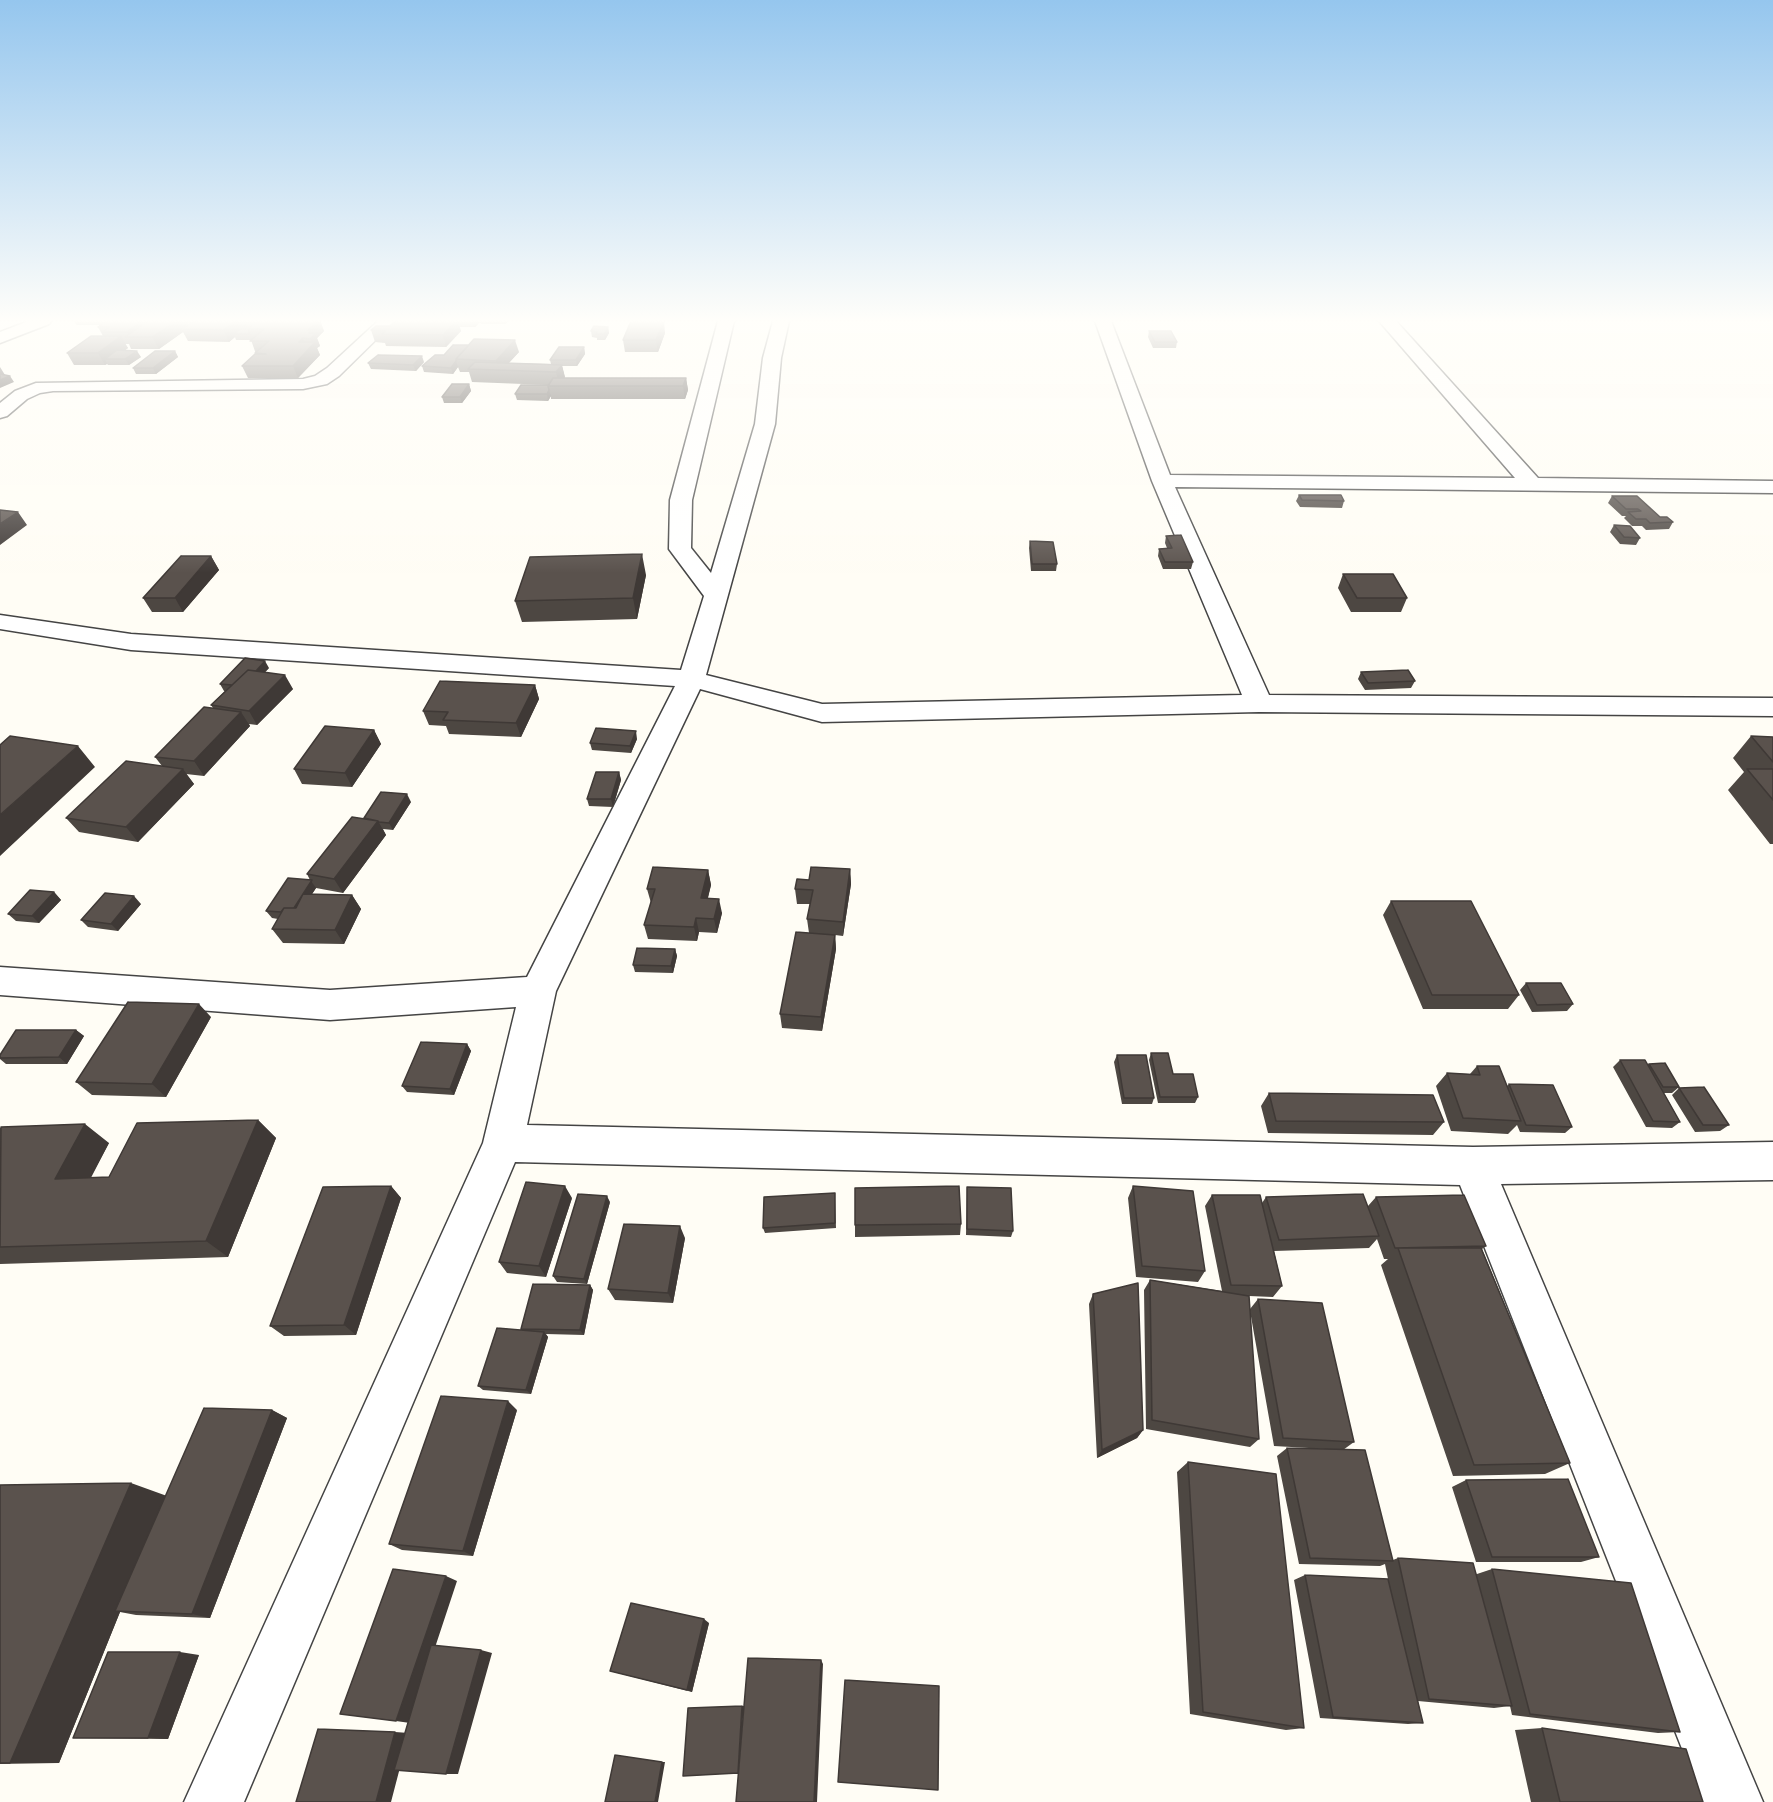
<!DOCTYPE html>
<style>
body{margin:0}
canvas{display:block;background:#fffdf5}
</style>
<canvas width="1773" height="1802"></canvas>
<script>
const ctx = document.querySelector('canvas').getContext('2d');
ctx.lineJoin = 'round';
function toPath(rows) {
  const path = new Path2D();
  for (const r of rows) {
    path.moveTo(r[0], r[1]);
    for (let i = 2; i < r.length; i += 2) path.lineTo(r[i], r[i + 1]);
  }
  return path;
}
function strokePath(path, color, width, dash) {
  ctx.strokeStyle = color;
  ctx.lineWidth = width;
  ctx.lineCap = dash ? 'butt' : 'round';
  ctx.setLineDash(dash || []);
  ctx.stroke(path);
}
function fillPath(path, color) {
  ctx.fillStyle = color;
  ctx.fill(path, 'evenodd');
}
const minor = toPath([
 [29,321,51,321,49,324,0,343,0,332,29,321],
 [378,321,395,321,339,376,327,384,303,389,53,391,40,393,27,399,7,416,0,418,0,403,15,391,36,383,303,379,315,376,327,368,378,321],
 [718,321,734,321,692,500,691,548,711,573,755,424,763,358,773,321,789,321,781,358,775,424,706,675,822,704,1242,695,1152,481,1095,321,1111,321,1170,475,1515,478,1379,321,1396,321,1538,478,1773,481,1773,493,1175,487,1269,695,1773,698,1773,716,1259,712,822,722,700,689,556,991,527,1125,1473,1147,1773,1142,1773,1180,1501,1184,1763,1802,1703,1802,1460,1185,515,1162,244,1802,184,1802,483,1143,516,1007,330,1020,0,995,0,967,330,990,527,977,675,686,131,650,0,629,0,615,131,634,681,670,704,596,669,549,670,500,718,321]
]);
const wall = toPath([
 [74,321,187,321,188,324,190,323,188,323,187,321,320,321,324,331,317,338,320,346,317,348,320,355,298,378,248,378,242,366,256,354,251,340,236,340,235,337,229,342,188,341,183,332,159,349,131,349,129,344,125,344,128,348,125,350,141,357,129,365,108,365,107,364,105,365,74,365,67,353,103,336,98,327,101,325,77,325],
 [394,321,508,321,506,324,481,324,480,322,475,327,459,327,461,331,446,347,386,346,385,343,375,342,371,330,390,326,394,322],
 [608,327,609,333,605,340,597,340,597,338,592,337,591,331],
 [1149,331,1177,342,1176,348,1153,348,1148,337],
 [665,333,658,352,625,352,623,340],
 [584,347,585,354,577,366,562,366,565,378,686,378,688,390,685,399,551,399,551,396,548,401,517,400,515,394,549,385,472,382,469,372,460,372,458,367,453,374,424,372,422,366,444,355,519,352,509,363,551,364,550,360],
 [175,351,178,357,156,374,136,374,133,368],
 [424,362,416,371,371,369,368,363],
 [469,384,471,391,462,403,444,403,442,397],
 [1299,495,1344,501,1342,508,1300,507,1296,501],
 [1612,496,1660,517,1673,522,1669,529,1646,530,1642,526,1632,526,1624,518,1626,516,1622,516,1608,503],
 [1614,525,1640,538,1636,545,1620,544,1610,532],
 [1166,536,1193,562,1191,569,1163,569,1158,556,1159,549,1167,548,1165,543],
 [1030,541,1057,564,1056,571,1031,571,1029,548],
 [211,556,219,570,183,612,152,612,143,598],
 [1343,574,1407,598,1401,612,1351,612,1338,588],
 [646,575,637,619,522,622,515,601],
 [269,668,265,672,293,689,257,725,249,724,250,726,204,776,186,774,194,784,138,842,79,832,66,818,162,766,155,757,213,708,211,705,225,691,224,691,220,684],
 [1361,672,1415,681,1411,688,1365,690,1358,679],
 [535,685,539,699,521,737,449,734,446,726,429,725,423,711],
 [374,730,381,744,352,787,302,784,294,769],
 [1751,736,1773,737,1773,844,1770,844,1728,790,1744,772,1733,758],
 [637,739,631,753,592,750,590,743],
 [619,772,621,780,613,807,589,806,587,799],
 [411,802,393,830,383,829,386,835,343,893,316,888,312,894,352,895,361,909,344,944,283,943,272,929,278,919,272,918,266,911,310,880,307,874,364,818],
 [850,869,851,884,843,936,835,935,836,949,822,1031,782,1028,780,1014,809,933,807,919,810,904,797,904,795,889,809,880],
 [708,870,711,885,708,898,722,913,717,933,699,932,697,941,648,939,644,925,651,903,647,889],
 [54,892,61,900,39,923,16,921,8,914],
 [1391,901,1519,995,1508,1009,1423,1009,1383,915],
 [141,904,118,931,88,927,81,920],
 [675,949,677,956,673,973,635,972,633,965],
 [1526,983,1573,1004,1567,1011,1532,1012,1520,990],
 [211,1017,166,1097,92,1095,76,1082],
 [76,1030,84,1036,67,1064,6,1064,0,1059,0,1055],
 [467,1044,471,1051,454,1095,407,1092,402,1086],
 [1151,1053,1173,1074,1198,1097,1195,1103,1158,1103,1149,1060],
 [1117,1055,1154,1098,1152,1104,1122,1104,1114,1062],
 [1620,1060,1648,1065,1649,1064,1679,1087,1672,1093,1664,1093,1680,1122,1672,1128,1646,1127,1613,1067],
 [1477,1066,1507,1086,1509,1084,1572,1127,1565,1133,1520,1132,1517,1125,1508,1134,1451,1131,1436,1086,1447,1073,1470,1074],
 [1679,1088,1729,1125,1720,1131,1695,1132,1672,1095],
 [1269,1093,1444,1122,1433,1135,1268,1133,1261,1106],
 [258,1120,276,1138,228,1257,0,1264,0,1128,109,1143,90,1178,109,1177],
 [391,1186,401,1198,356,1335,284,1336,270,1326],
 [1133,1186,1205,1271,1198,1282,1136,1277,1128,1198],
 [967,1187,1013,1231,1011,1237,966,1235],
 [1212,1195,1262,1203,1266,1197,1368,1206,1376,1197,1486,1246,1482,1249,1570,1463,1545,1474,1453,1476,1381,1265,1388,1259,1384,1259,1377,1239,1369,1248,1274,1251,1282,1286,1273,1297,1249,1296,1250,1309,1258,1299,1354,1442,1343,1450,1393,1560,1398,1558,1477,1574,1492,1569,1680,1732,1658,1733,1512,1715,1510,1706,1494,1708,1418,1701,1423,1723,1408,1724,1320,1718,1294,1580,1305,1575,1388,1579,1385,1564,1380,1566,1299,1564,1277,1456,1287,1448,1326,1449,1274,1446,1250,1311,1259,1439,1250,1447,1146,1429,1144,1290,1150,1280,1222,1291,1205,1206],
 [572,1198,546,1277,507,1273,499,1262],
 [835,1199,836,1228,765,1233,763,1228],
 [610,1202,587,1284,557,1282,553,1276],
 [961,1224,960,1235,855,1237,855,1225],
 [685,1238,673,1303,615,1300,608,1289],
 [590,1285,593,1290,584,1335,546,1334,548,1337,531,1394,483,1390,478,1386,522,1330,521,1329],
 [1093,1294,1143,1430,1137,1438,1097,1458,1089,1304],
 [272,1410,287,1418,210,1618,136,1615,120,1612,59,1763,0,1764,0,1485,166,1496],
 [517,1410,473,1556,402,1550,389,1544],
 [1188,1462,1304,1728,1286,1730,1190,1714,1177,1472],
 [1466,1480,1599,1557,1581,1562,1476,1562,1452,1487],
 [709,1623,692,1692,610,1671],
 [199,1655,168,1739,73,1738],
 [1542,1728,1703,1802,1531,1802,1515,1730]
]);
const shadedWall = toPath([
 [142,321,157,321,130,337,127,332],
 [176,321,187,321,190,327,182,329,183,332,159,349,152,337],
 [236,321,245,321,249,328,240,334,234,334,235,337,229,342,223,330],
 [318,321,320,321,324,331,317,338,320,346,317,348,320,355,298,378,293,366,299,342,303,338,308,350,312,345,308,330],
 [456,321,458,321,461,331,446,347,443,335],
 [473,321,480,321,480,322,475,327],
 [664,321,665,333,658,352,656,340],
 [608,327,609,333,605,340,604,334],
 [121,336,128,348,113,359,105,359,107,364,105,365,98,353],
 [515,340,519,352,502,370,498,370,496,361],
 [584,347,585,354,577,366,576,360],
 [137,351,141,357,129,365,125,359],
 [175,351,178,357,156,374,153,368],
 [422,356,424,362,416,371,413,365],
 [456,361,458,367,453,374,451,368],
 [562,365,565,377,559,385,556,372],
 [0,367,5,375,0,377],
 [10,376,14,382,0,388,0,380],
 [686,378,688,390,685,399,683,386],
 [469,384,471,391,462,403,460,397],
 [549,390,551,396,548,401,547,394],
 [18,512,27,525,0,545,0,524],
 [642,554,646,575,637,619,633,598],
 [211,556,219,570,183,612,175,598],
 [265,661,269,668,245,693,240,686],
 [285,675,293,689,257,725,249,711],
 [535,685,539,699,521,737,516,723],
 [241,712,250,726,204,776,194,761],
 [374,730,381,744,352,787,345,773],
 [636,731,637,739,631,753,630,746],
 [78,746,95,767,0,856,0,815],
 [183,769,194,784,138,842,126,827],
 [619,772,621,780,613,807,611,799],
 [407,794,411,802,393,830,389,823],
 [378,821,386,835,343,893,334,879],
 [850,869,851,884,843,936,843,922],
 [708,870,711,885,704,912,701,898],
 [311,881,316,888,295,920,290,913],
 [54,892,61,900,39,923,32,916],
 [352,895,361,909,344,944,335,930],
 [134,896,141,904,118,931,111,924],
 [719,899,722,913,717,933,714,919],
 [696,918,699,932,697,941,694,927],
 [835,935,836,949,822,1031,821,1017],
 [675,949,677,956,673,973,671,966],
 [199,1004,211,1017,166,1097,152,1084],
 [76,1030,84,1036,67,1064,59,1057],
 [467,1044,471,1051,454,1095,450,1089],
 [258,1120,276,1138,228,1257,206,1241],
 [85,1124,109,1143,81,1197,55,1179],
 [391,1186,401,1198,356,1335,344,1325],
 [565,1186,572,1198,546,1277,539,1266],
 [607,1196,610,1202,587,1284,584,1279],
 [680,1226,685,1238,673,1303,668,1293],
 [590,1285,593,1290,584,1335,580,1330],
 [544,1332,548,1337,531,1394,526,1390],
 [508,1401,517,1410,473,1556,463,1551],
 [272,1410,287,1418,210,1618,192,1614],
 [1143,1430,1137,1438,1097,1458,1102,1450],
 [131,1483,167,1496,115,1611,120,1612,59,1763,10,1763],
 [446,1576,457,1581,410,1723,396,1721],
 [704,1619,709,1623,692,1692,687,1690],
 [481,1650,492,1653,458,1774,446,1774],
 [180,1652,199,1655,168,1739,148,1738],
 [821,1660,823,1664,817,1802,814,1802],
 [742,1706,744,1706,738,1773],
 [395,1732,409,1733,391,1802,376,1802],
 [662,1762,665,1762,658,1802,655,1802]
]);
const building = toPath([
 [106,321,142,321,127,332,103,332,109,327,98,327,106,321],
 [148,321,176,321,152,337,125,337,148,321],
 [194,321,236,321,223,330,182,329,194,321],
 [257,321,318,321,308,330,312,330,309,333,315,334,310,339,303,338,299,342,315,342,293,366,242,366,255,354,266,354,255,353,269,341,250,341,264,329,247,329,257,321],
 [395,321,456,321,443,335,382,334,385,331,371,330,376,326,390,326,395,321],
 [631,321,664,321,656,340,623,340,631,321],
 [594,326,608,327,604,334,596,334,597,332,591,331,594,326],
 [240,329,248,329,250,334,234,334,240,329],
 [1149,331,1171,331,1177,342,1155,342,1149,331],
 [91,336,121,336,98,353,67,353,91,336],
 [474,339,515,340,496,361,456,359,474,339],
 [453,345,469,345,456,359,456,361,451,368,422,366,435,355,444,355,453,345],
 [559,347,584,347,576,360,550,360,559,347],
 [117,350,137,351,125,359,105,359,117,350],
 [155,351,175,351,153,368,133,368,155,351],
 [378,355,422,356,413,365,368,363,378,355],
 [475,362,562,365,556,372,468,369,475,362],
 [0,374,10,376,0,380,0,374],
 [553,378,686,378,683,386,548,386,553,378],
 [452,384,469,384,460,397,442,397,452,384],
 [521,385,549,385,548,386,549,390,547,394,515,394,521,385],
 [1299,495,1341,495,1344,501,1302,500,1299,495],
 [1612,496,1637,496,1660,517,1667,517,1673,522,1650,523,1646,519,1636,519,1628,512,1641,511,1638,509,1626,509,1612,496],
 [0,510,18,512,0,524,0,510],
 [1614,525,1630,526,1640,538,1624,537,1614,525],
 [1181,535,1193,562,1165,562,1159,549,1172,548,1166,536,1181,535],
 [1030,541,1053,542,1057,564,1032,564,1030,541],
 [642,554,633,598,515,601,530,557,642,554],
 [181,556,211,556,175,598,143,598,181,556],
 [1343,574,1393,574,1407,598,1357,598,1343,574],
 [245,658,265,661,256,671,248,670,232,685,220,684,245,658],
 [248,670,285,675,249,711,211,705,248,670],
 [1408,670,1415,681,1368,683,1361,672,1408,670],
 [440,681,535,685,516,723,443,720,448,712,423,711,440,681],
 [204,707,241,712,194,761,155,757,204,707],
 [325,726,374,730,345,773,294,769,325,726],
 [596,728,636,731,630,746,590,743,596,728],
 [10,736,78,746,0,815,0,745,10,736],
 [1751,736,1773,737,1773,762,1751,736],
 [126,761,183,769,126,827,66,818,126,761],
 [1747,769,1773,769,1773,800,1747,769],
 [596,772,619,772,611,799,587,799,596,772],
 [381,792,407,794,389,823,379,822,378,821,364,818,381,792],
 [352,817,378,821,334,879,307,874,352,817],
 [653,867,708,870,701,898,719,899,714,919,696,918,694,927,644,925,655,889,647,889,653,867],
 [811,867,850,869,843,922,807,919,813,890,795,889,797,879,809,880,811,867],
 [288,878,312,880,294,908,284,908,281,912,266,911,288,878],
 [30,890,54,892,32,916,8,914,30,890],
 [105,893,134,896,111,924,81,920,105,893],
 [303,894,352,895,335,930,272,929,284,908,296,908,303,894],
 [1391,901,1471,901,1519,995,1432,995,1391,901],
 [796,932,835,935,821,1017,780,1014,796,932],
 [637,948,675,949,671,966,633,965,637,948],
 [1526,983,1561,983,1573,1004,1537,1005,1526,983],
 [128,1002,199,1004,152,1084,76,1082,128,1002],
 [16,1030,76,1030,59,1057,0,1058,0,1055,16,1030],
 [421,1042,467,1044,450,1089,402,1086,421,1042],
 [1151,1053,1168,1053,1173,1074,1193,1074,1198,1097,1160,1097,1151,1053],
 [1117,1055,1146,1055,1154,1098,1124,1098,1117,1055],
 [1620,1060,1645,1060,1680,1122,1653,1121,1620,1060],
 [1665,1063,1679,1087,1663,1087,1649,1064,1665,1063],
 [1477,1066,1499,1066,1521,1121,1463,1118,1447,1073,1480,1075,1477,1066],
 [1509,1084,1553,1085,1572,1127,1526,1125,1509,1084],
 [1704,1087,1729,1125,1703,1125,1679,1088,1704,1087],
 [1269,1093,1433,1095,1444,1122,1276,1121,1269,1093],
 [258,1120,206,1241,0,1247,1,1127,85,1124,55,1179,109,1177,137,1123,258,1120],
 [526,1182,565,1186,539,1266,499,1262,526,1182],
 [391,1186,344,1325,270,1326,323,1187,391,1186],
 [959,1186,961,1224,855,1225,855,1188,959,1186],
 [1133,1186,1193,1191,1205,1271,1142,1266,1133,1186],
 [967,1187,1011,1188,1013,1231,967,1229,967,1187],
 [835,1193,835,1223,763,1228,764,1197,835,1193],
 [578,1194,607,1196,584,1279,553,1276,578,1194],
 [1363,1194,1379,1236,1279,1240,1266,1197,1363,1194],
 [1212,1195,1260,1195,1282,1286,1231,1285,1212,1195],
 [1464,1195,1486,1246,1395,1248,1376,1197,1464,1195],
 [624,1224,680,1226,668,1293,608,1289,624,1224],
 [1398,1248,1481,1248,1570,1463,1474,1465,1398,1248],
 [1150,1280,1249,1296,1259,1439,1152,1420,1150,1280],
 [1138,1283,1143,1430,1102,1450,1093,1294,1138,1283],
 [533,1284,590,1285,580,1330,521,1329,533,1284],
 [1258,1299,1322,1303,1354,1442,1283,1438,1258,1299],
 [497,1328,544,1332,526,1390,478,1386,497,1328],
 [441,1396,508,1401,463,1551,389,1544,441,1396],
 [204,1408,272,1410,192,1614,115,1611,204,1408],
 [1287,1448,1365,1450,1393,1561,1310,1558,1287,1448],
 [1188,1462,1276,1474,1304,1728,1203,1712,1188,1462],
 [1568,1479,1599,1557,1492,1557,1466,1480,1568,1479],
 [131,1483,10,1763,0,1763,0,1485,131,1483],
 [1398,1558,1473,1563,1512,1706,1429,1699,1398,1558],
 [393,1569,446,1576,396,1721,340,1714,393,1569],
 [1492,1569,1631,1583,1680,1732,1530,1714,1492,1569],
 [1305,1575,1388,1579,1423,1723,1333,1717,1305,1575],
 [631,1603,704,1619,687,1690,610,1671,631,1603],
 [431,1645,481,1650,446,1774,394,1770,431,1645],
 [108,1652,180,1652,148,1738,73,1738,108,1652],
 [748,1658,821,1660,814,1802,736,1802,748,1658],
 [845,1680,939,1686,938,1790,838,1782,845,1680],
 [742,1706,738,1773,683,1776,688,1708,742,1706],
 [1542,1728,1686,1749,1703,1802,1560,1802,1542,1728],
 [318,1729,395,1732,376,1802,296,1802,318,1729],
 [615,1755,662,1762,655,1802,605,1802,615,1755]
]);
strokePath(minor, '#444', 3);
fillPath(minor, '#fff');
fillPath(wall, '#4d4742');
fillPath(shadedWall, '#3f3936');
fillPath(building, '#5a524d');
strokePath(building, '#3f3936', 1.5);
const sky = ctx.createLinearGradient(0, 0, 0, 573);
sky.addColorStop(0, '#95c6ee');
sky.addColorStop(0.56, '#fffefa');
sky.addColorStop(1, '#fffefa00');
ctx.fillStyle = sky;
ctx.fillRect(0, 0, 1773, 573);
</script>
